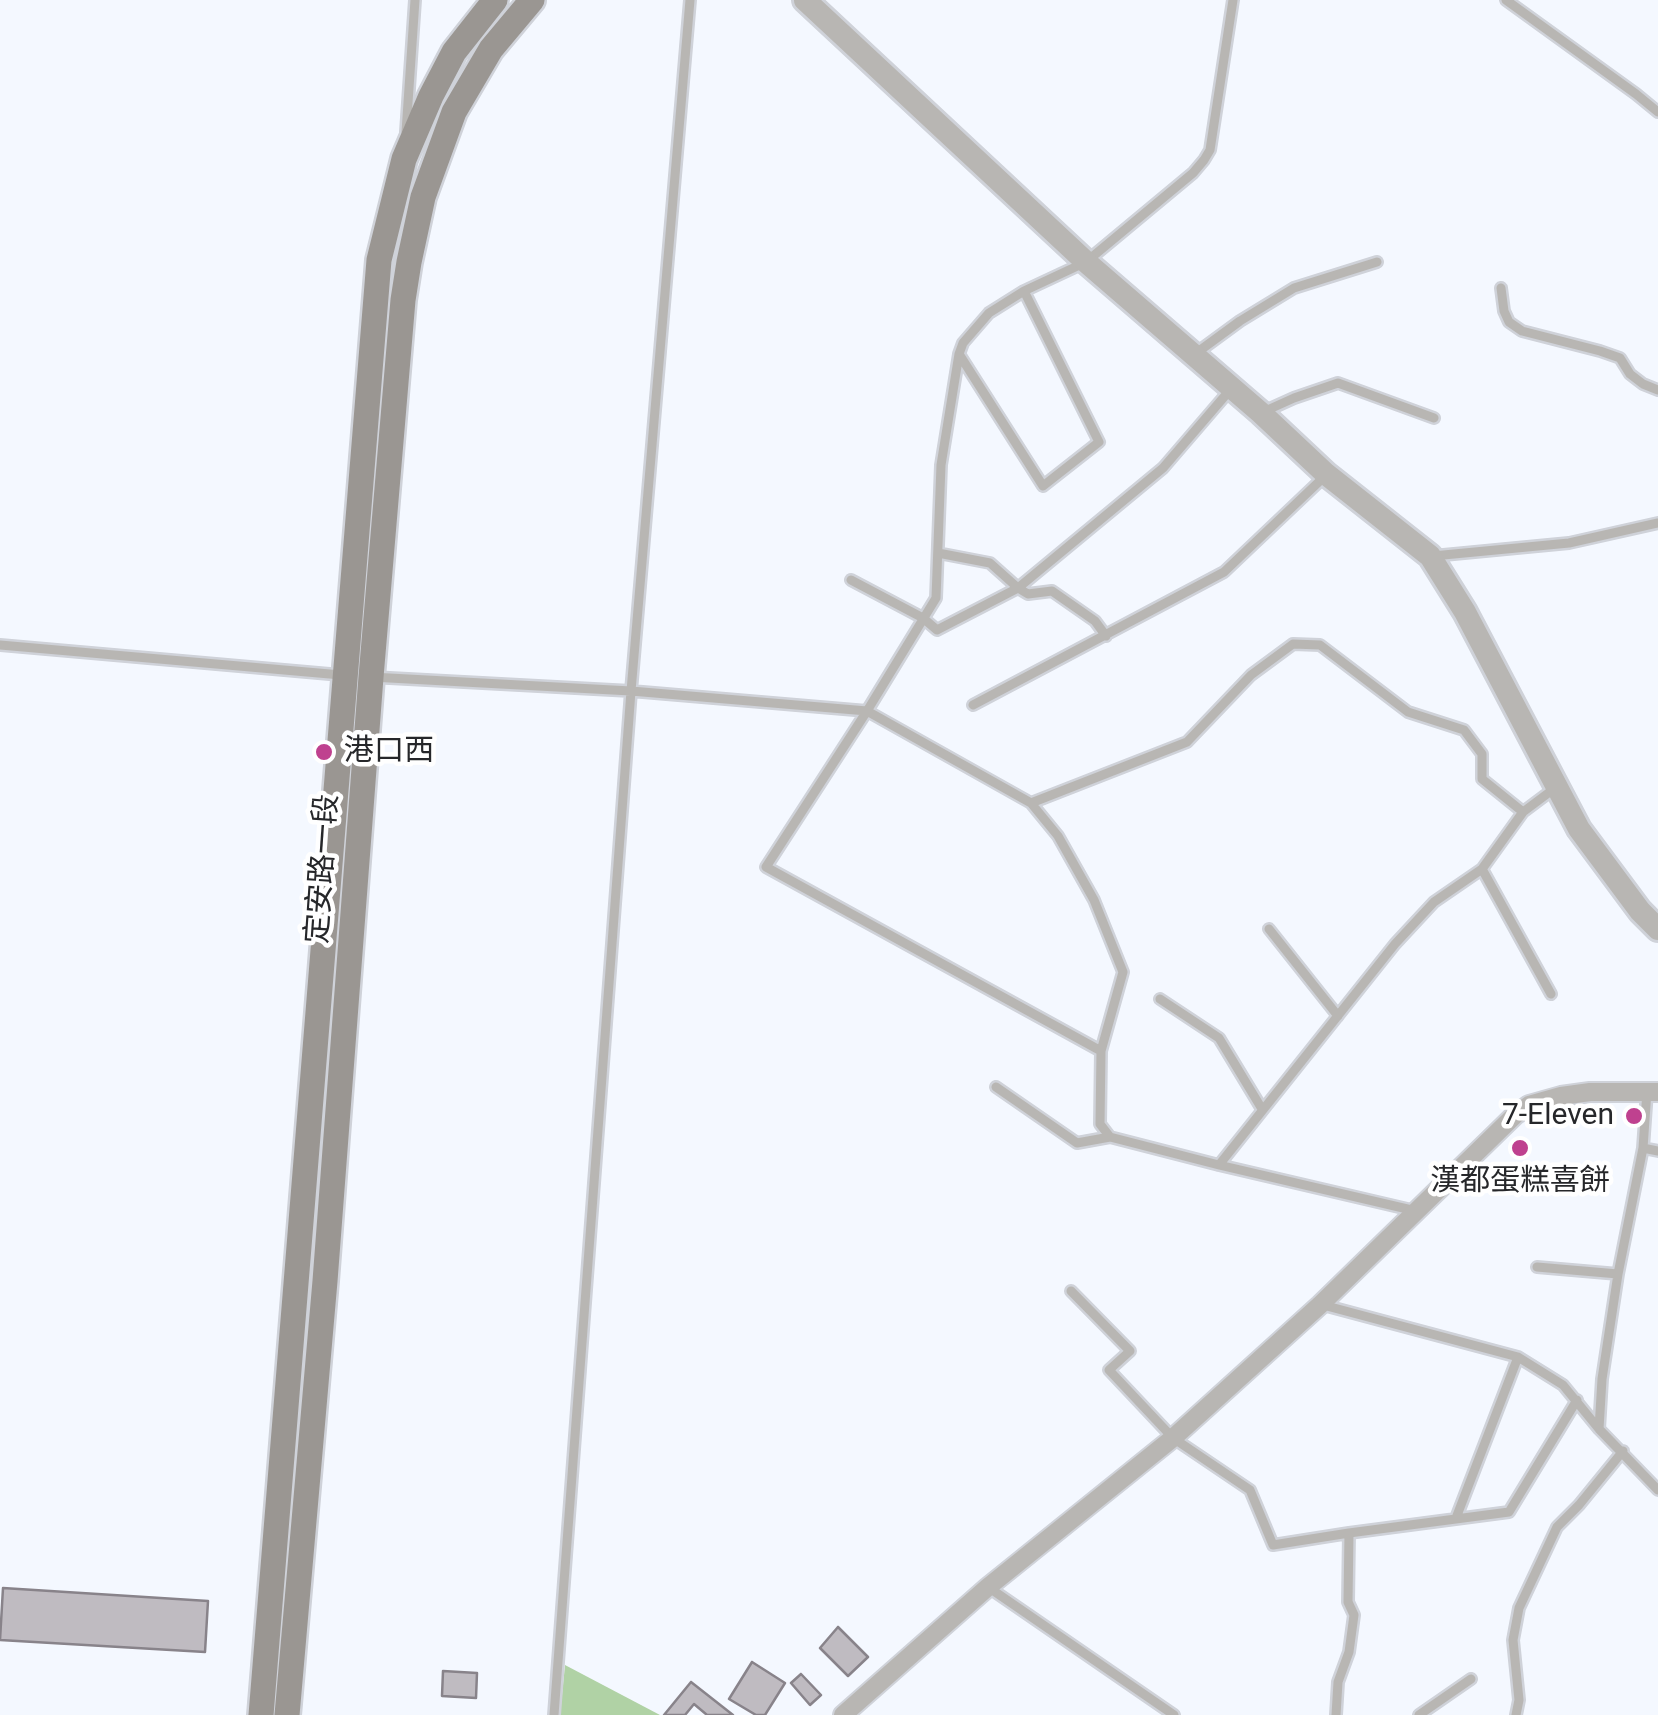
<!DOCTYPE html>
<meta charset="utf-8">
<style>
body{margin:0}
canvas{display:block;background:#f4f8ff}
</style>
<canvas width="1658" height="1715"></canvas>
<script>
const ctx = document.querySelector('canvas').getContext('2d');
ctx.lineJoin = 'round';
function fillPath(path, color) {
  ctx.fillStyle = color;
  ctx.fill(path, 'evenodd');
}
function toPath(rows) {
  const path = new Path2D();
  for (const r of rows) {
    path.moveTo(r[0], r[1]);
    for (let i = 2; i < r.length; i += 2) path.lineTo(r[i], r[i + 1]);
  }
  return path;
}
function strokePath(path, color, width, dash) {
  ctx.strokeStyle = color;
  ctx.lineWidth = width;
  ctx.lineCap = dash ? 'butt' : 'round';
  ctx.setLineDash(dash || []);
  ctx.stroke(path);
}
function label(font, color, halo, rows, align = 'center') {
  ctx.font = font + ' Roboto,"Noto Sans TC",sans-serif';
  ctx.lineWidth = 9;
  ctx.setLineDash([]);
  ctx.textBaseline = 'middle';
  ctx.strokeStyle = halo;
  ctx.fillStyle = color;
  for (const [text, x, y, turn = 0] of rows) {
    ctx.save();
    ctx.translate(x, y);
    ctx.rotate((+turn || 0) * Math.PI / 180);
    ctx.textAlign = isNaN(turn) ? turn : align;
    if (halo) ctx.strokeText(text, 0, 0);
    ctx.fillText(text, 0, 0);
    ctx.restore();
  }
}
const green = toPath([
 [565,1665,660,1715,560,1715]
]);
const building = toPath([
 [3,1588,208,1601,205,1652,0,1640,3,1588],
 [838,1627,868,1657,848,1676,820,1648,838,1627],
 [752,1662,785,1683,765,1715,756,1715,729,1699,752,1662],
 [443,1671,477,1673,476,1698,442,1696,443,1671],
 [801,1674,821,1695,810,1705,791,1683,801,1674],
 [691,1682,733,1715,707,1715,694,1704,685,1715,664,1715,691,1682]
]);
const service = toPath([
 [1506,0,1636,94,1658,112],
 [406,132,415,0],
 [1501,288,1504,311,1509,322,1522,331,1600,351,1620,358,1630,374,1643,384,1658,390],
 [959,354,1043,486,1099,442,1024,291],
 [1195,354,1240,321,1294,288,1377,262],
 [1263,412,1294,398,1338,383,1434,418],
 [938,553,990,563,1018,588,1028,594,1052,591,1095,621,1106,636],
 [1433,556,1569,543,1658,523],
 [851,580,923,618,937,630,1018,588,1163,468,1230,390],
 [0,645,341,675],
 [371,677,631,691,867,711,1031,803,1058,836,1094,900,1123,972,1101,1051,1100,1124,1110,1137,1219,1165,1416,1211],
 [973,705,1224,572,1324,477],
 [1031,803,1187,742,1251,675,1293,644,1320,645,1408,712,1464,730,1482,754,1482,779,1523,812],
 [1482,869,1551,994],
 [1269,929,1338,1016],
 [1160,999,1219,1038,1262,1109],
 [1101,1051,766,867,867,711,936,598,941,465,959,354,963,343,989,313,1024,291,1086,262,1193,173,1204,160,1210,150,1233,0],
 [996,1087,1077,1143,1110,1137],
 [1643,1148,1658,1151],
 [1219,1165,1395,944,1434,902,1482,869,1523,812,1555,788],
 [1537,1267,1618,1274],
 [1071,1291,1130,1351,1109,1370,1173,1438,1250,1490,1273,1545,1349,1533,1509,1512,1577,1400],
 [1323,1305,1518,1357,1563,1385,1599,1429,1658,1490],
 [1599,1429,1602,1379,1618,1274,1643,1148,1647,1091],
 [1456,1518,1518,1357],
 [988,1587,1174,1715],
 [554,1715,631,691,690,0],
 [1336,1715,1338,1682,1349,1652,1354,1615,1348,1602,1349,1533],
 [1419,1715,1471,1679],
 [1516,1715,1519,1700,1513,1640,1519,1608,1557,1527,1579,1505,1623,1451]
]);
const minor = toPath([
 [843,1715,988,1587,1173,1438,1320,1305,1515,1115,1529,1105,1561,1096,1590,1092,1658,1092]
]);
const tertiary = toPath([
 [805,0,1086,262,1261,413,1326,474,1430,556,1465,612,1579,829,1640,911,1658,929]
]);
const secondary = toPath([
 [261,1715,379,260,404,159,431,96,454,52,495,0],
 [287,1715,325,1281,371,677,403,300,409,262,423,197,454,112,491,49,532,0]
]);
const markers = [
 [324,752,10,"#bf418f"],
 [1634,1116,10,"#bf418f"],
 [1520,1148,10,"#bf418f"]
];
const poiNames = [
 ["港口西",344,752],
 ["7-Eleven",1614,1116,"right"],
 ["漢都蛋糕喜餅",1520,1182,"center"]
];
const streetNames = [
 ["定安路一段",324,869,-86]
];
fillPath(green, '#b0d2a5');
fillPath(building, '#bfbbc1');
strokePath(building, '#88838a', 2.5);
strokePath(service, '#cfd2d9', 14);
strokePath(minor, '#cfd2d9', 22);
strokePath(tertiary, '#cfd2d9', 28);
strokePath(secondary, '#cfd2d9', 30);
strokePath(service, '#b8b6b3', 9);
strokePath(minor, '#b8b6b3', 18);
strokePath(tertiary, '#b8b6b3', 22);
strokePath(secondary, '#9a9692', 25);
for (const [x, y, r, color] of markers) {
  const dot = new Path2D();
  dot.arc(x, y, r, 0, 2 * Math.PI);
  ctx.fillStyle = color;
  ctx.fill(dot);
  strokePath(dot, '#fff', 4);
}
label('30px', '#26272a', '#fff', poiNames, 'left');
label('30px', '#26272a', '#fff', streetNames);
</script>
